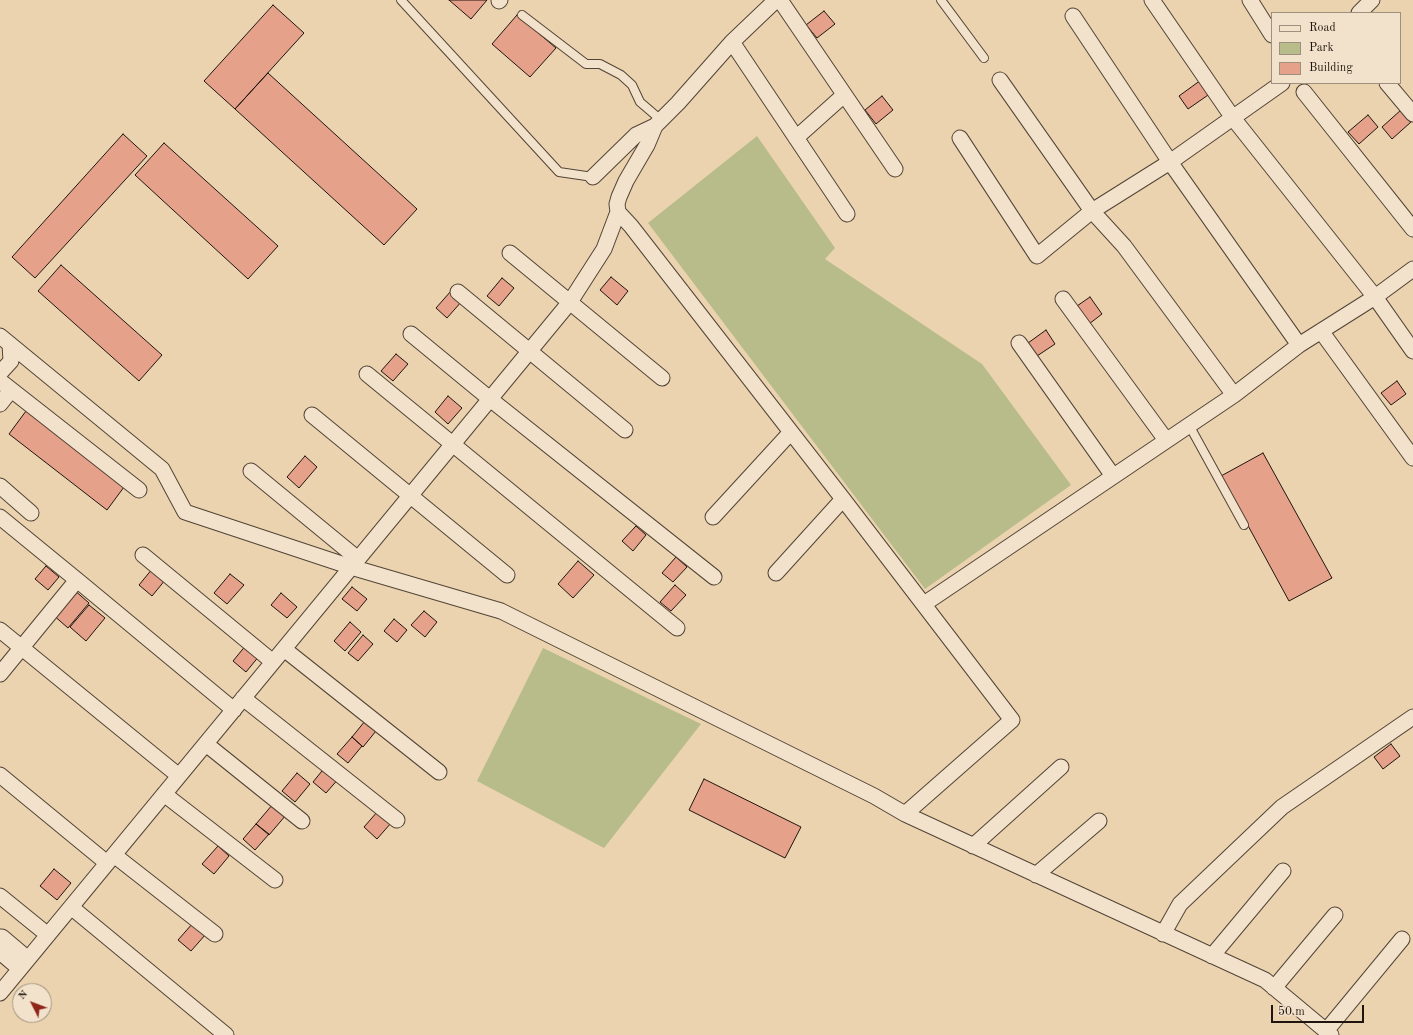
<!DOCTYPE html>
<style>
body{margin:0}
#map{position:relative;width:1413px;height:1035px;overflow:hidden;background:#ebd3af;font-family:"Old Standard TT",serif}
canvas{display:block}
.legend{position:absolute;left:1271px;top:12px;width:130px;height:72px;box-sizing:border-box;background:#f2e2cb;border:1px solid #9e907f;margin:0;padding:5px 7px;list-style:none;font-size:12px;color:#1f150e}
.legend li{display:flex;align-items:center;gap:8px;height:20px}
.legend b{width:20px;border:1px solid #9e907f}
.north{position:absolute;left:12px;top:983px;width:40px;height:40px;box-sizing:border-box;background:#f2e2cb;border:1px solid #9e907f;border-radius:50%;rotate:312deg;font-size:11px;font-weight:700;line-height:16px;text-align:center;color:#1f150e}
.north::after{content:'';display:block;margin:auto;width:14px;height:18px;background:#8f2418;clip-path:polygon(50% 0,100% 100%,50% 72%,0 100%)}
.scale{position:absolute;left:1271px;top:1005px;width:93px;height:18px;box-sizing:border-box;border:2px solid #1f150e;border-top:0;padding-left:5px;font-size:12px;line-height:14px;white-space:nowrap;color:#1f150e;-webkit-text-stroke:3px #f2e2cb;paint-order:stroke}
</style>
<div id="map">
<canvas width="1413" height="1035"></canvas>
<ul class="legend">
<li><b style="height:5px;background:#f2e2cb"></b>Road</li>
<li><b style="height:11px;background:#b8bc8a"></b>Park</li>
<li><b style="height:11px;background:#e6a18a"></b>Building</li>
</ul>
<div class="north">N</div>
<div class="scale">50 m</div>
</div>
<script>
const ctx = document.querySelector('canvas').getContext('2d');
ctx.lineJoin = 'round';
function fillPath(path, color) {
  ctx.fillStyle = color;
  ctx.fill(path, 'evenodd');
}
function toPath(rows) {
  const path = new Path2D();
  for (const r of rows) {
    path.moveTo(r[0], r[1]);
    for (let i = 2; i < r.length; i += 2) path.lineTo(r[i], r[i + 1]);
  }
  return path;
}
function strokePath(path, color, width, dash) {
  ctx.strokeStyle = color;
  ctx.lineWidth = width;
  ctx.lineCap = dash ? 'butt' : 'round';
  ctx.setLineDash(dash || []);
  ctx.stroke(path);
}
const green = toPath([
 [757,136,835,248,825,259,982,364,1071,485,925,589,648,223],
 [543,648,701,724,604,848,477,781]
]);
const building = toPath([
 [449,0,487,0,471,19,449,0],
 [273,5,304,33,235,109,204,81,273,5],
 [824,11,835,24,817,38,806,25,824,11],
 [517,15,556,48,530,77,492,44,517,15],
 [268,73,417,209,384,245,235,109,268,73],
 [1201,80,1211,93,1188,109,1179,96,1201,80],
 [882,96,893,110,876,124,865,110,882,96],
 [1401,110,1411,122,1392,139,1382,127,1401,110],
 [1368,115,1378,127,1359,144,1348,132,1368,115],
 [123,134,147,156,35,278,12,257,123,134],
 [164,143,278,246,248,279,135,175,164,143],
 [61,265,162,355,139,381,38,291,61,265],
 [611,277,628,291,617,305,600,290,611,277],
 [502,278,514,288,499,306,487,296,502,278],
 [451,291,462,301,447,318,436,308,451,291],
 [1090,297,1102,314,1089,324,1077,306,1090,297],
 [1046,330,1055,344,1037,356,1028,343,1046,330],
 [396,354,408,364,393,381,381,371,396,354],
 [1397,381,1406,394,1391,405,1381,393,1397,381],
 [448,396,462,408,448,424,435,412,448,396],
 [29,407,127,483,107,510,9,434,29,407],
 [1263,453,1332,578,1289,601,1221,476,1263,453],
 [305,456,317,467,299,488,287,477,305,456],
 [636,526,646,535,633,551,622,541,636,526],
 [676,557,687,567,673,582,662,573,676,557],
 [578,561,594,575,573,598,558,584,578,561],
 [46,566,59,577,48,590,35,579,46,566],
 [153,568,166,579,152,596,139,585,153,568],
 [230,574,244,585,227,604,214,593,230,574],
 [675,585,686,595,671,611,660,602,675,585],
 [352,587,367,599,357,611,342,599,352,587],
 [73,589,89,603,68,628,52,614,73,589],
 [281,593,297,607,287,618,271,605,281,593],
 [89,605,105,618,86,641,70,627,89,605],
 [424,611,437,622,425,637,411,625,424,611],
 [394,619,407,630,397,642,384,631,394,619],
 [350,622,361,632,345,651,334,641,350,622],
 [363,635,373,644,358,661,348,653,363,635],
 [247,644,260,655,246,672,233,661,247,644],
 [365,721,376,731,363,747,352,737,365,721],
 [352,737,362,746,348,763,337,754,352,737],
 [1391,744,1400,756,1383,769,1374,757,1391,744],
 [326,766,340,777,326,793,313,782,326,766],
 [297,773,310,784,295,802,282,791,297,773],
 [704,779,801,827,785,858,689,810,704,779],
 [273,804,286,815,269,835,256,824,273,804],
 [378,811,391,823,377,839,364,827,378,811],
 [256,824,269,834,255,850,243,839,256,824],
 [218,846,229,856,214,874,202,864,218,846],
 [54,869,71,883,57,900,40,886,54,869],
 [193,923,206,934,191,951,178,940,193,923]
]);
const service = toPath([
 [401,0,559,172,593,177],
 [941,0,984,58],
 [522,15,586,64,600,64,621,75,632,85,640,102,661,120],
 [1189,425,1244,525]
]);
const minor = toPath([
 [780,0,895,169],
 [1250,0,1272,35],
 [499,1,500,0],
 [1359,13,1372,0],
 [1073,16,1170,162,1299,345],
 [732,42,847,214],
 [1000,80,1092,211,1124,246,1234,395],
 [1387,83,1413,114],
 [1304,92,1413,229],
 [796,138,844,95],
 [960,138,1037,256,1092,211,1170,162,1282,83],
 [593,177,636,135,655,126],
 [618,212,631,226,843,499,1012,720,905,814],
 [510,253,662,378],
 [1413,269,1375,297,1413,351],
 [458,292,625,430],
 [1063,299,1166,440],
 [1321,331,1413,458],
 [411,334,490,399,714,577],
 [0,336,162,469,185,512,351,567,501,611,874,796,905,814,1265,980,1331,1035],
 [1019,343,1113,476],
 [0,373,11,361,10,344],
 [367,374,677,628],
 [0,381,139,490],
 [0,404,11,390],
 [312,415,507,575],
 [251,471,358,559],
 [0,486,31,513],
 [0,517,77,580,0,674],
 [713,517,791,432],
 [143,555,273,662],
 [776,573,843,499],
 [77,580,234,710],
 [924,604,1234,395,1299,345,1375,297,1233,118,1152,0],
 [0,630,179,776],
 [284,649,439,772],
 [243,698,397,820],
 [206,744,302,821],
 [0,775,107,863],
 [164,794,275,880],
 [973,846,1061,767],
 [114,855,215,934],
 [1036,875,1099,821],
 [0,896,48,935],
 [71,907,226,1035],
 [1163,934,1180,904,1282,807,1413,717],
 [0,937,2,937,28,959],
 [0,952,20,969],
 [1212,956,1283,871],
 [1274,988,1335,915],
 [0,993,570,302,604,249,618,212,617,204,619,197,626,181,647,145,655,126,678,103,732,42,776,0],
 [1326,1031,1402,939]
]);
fillPath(green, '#b8bc8a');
fillPath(building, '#e6a18a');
strokePath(building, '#1f150e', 1);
strokePath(service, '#524436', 10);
strokePath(minor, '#524436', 17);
strokePath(service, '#f2e2cb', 8);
strokePath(minor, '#f2e2cb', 15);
</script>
